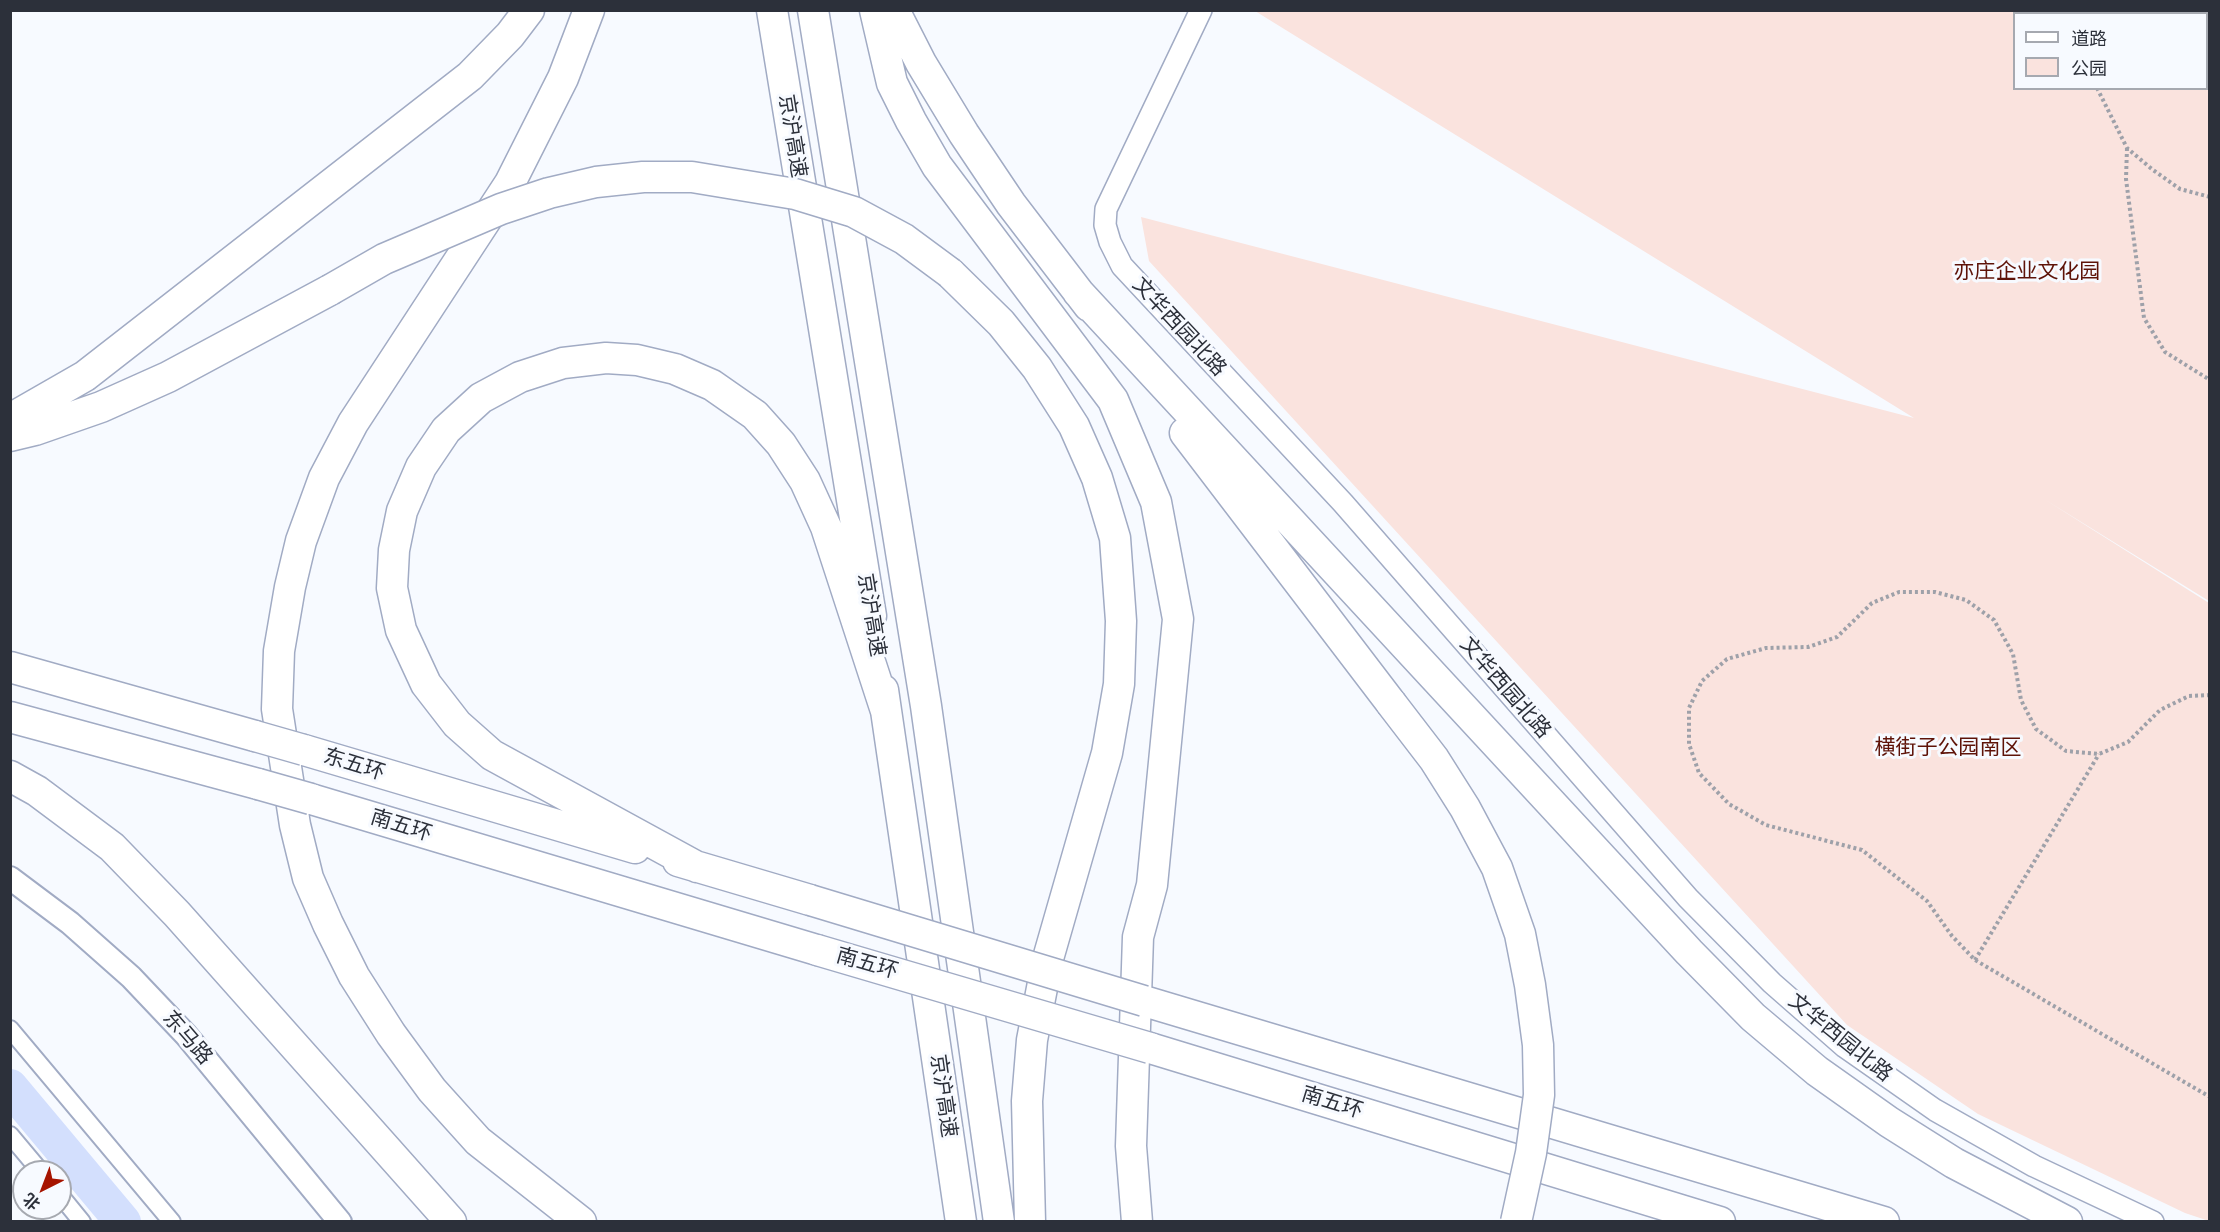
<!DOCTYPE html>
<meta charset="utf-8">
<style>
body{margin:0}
#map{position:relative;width:2220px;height:1232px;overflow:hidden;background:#f7faff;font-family:Manrope,"Noto Sans SC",sans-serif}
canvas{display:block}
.frame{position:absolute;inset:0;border:12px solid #2c303a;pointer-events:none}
.legend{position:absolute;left:2013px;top:12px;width:195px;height:78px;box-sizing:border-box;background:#f7faff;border:2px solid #a6a9b0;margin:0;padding:8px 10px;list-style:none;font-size:18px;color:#2c303a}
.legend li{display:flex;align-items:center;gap:12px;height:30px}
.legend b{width:30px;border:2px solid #a6a9b0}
.north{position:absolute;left:12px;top:1160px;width:60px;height:60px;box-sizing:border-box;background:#f7faff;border:2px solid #a6a9b0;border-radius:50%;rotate:222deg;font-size:16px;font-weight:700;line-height:24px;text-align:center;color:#2c303a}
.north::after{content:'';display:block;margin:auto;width:21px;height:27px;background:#a61400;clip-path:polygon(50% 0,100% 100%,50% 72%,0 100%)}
</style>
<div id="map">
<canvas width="2220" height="1232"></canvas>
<div class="frame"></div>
<ul class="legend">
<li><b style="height:8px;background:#fff"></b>道路</li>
<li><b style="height:16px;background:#fae3de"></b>公园</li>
</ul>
<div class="north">北</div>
</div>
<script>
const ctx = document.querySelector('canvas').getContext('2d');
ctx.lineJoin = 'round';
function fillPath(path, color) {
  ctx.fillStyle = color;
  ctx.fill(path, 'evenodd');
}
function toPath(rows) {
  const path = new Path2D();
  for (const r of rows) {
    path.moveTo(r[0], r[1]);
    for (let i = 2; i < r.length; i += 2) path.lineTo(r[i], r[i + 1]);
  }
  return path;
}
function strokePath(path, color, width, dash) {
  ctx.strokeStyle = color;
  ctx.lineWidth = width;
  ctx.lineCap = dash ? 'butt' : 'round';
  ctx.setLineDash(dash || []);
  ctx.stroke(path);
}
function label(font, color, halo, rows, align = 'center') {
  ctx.font = font + ' Manrope,"Noto Sans SC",sans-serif';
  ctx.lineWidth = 6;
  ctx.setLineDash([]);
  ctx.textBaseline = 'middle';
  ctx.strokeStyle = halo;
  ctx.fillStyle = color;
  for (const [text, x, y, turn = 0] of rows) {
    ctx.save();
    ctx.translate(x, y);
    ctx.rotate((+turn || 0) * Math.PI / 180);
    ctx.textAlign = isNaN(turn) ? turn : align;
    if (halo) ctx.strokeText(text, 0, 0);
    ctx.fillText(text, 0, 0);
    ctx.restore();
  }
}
const green = toPath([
 [1255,11,2209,11,2209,601,2044,499,2209,603,2209,1221,2185,1213,1978,1114,1847,1025,1149,261,1141,217,1914,418],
 [2014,14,2206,14,2206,88,2014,88]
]);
const river = toPath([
 [10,1087,123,1222]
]);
const path = toPath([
 [2058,10,2059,14],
 [2097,88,2127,148,2153,170,2180,189,2210,197],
 [2127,148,2126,179,2144,318,2165,352,2210,380],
 [2210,695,2189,696,2160,710,2128,742,2099,754,2066,751,2036,729,2021,700,2013,654,1994,620,1966,600,1935,592,1899,592,1872,603,1837,637,1808,647,1766,648,1727,659,1702,681,1689,708,1689,744,1699,773,1729,804,1766,825,1862,850,1927,901,1952,936,1975,960,2210,1097],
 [1975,960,2099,754]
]);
const minor = toPath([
 [10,1029,172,1222],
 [10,1135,41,1172],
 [60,1195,82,1222]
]);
const tertiary = toPath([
 [1201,10,1106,209,1105,225,1110,242,1122,266,1343,503,1688,898,1772,983,1845,1047,1935,1110,2034,1166,2153,1222]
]);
const secondary = toPath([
 [10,878,70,923,131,977,186,1035,340,1222]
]);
const motorway = toPath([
 [772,10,871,616],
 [813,10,926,706,999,1222],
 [875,10,892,83,911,121,937,166,1113,400,1156,502,1178,619,1152,885,1138,937,1131,1146,1137,1222],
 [894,10,921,63,964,134,1011,204,1089,306],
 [950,273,1001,323,1037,368,1074,426,1097,478,1115,538,1121,621,1119,684,1107,753,1047,962,1032,1040,1027,1101,1030,1222],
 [1078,292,1689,952,1753,1017,1817,1071,1889,1122,1954,1163,2067,1222],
 [10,419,85,376,470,76,510,35,529,10],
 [1185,433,1391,703],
 [10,436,35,430,101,407,168,377,330,290],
 [10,667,255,736],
 [883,690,961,1222],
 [10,717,258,784],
 [304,750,635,848],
 [10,776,37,791,112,847,177,914,451,1222],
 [311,799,817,950],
 [678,861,810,900],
 [697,867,492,755,457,724,426,684,401,630,392,588,394,550,402,511,421,467,446,430,481,398,520,377,563,363,606,358,637,360,675,369,712,385,755,415,781,444,805,481,826,527,886,711],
 [1144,1001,1884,1222],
 [1150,1048,1720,1222],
 [581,1222,478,1141,432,1090,391,1034,354,976,328,924,308,878,295,825,277,709,279,651,290,587,301,541,324,478,353,423,510,183,563,78,589,10]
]);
const motorwayBridge = toPath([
 [330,290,384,259,501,209,549,193,596,182,643,177,692,177,795,194,854,212,904,239,950,273],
 [1391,703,1434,759,1465,808,1497,868,1520,934,1530,985,1538,1045,1539,1095,1531,1153,1516,1222],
 [255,736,304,750],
 [258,784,311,799],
 [810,900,1144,1001],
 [817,950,1150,1048]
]);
const streetNames = [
 ["京沪高速",792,136,81],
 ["文华西园北路",1179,327,47],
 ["京沪高速",871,615,81],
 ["文华西园北路",1505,688,49],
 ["东五环",354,765,17],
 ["南五环",401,826,17],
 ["南五环",867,964,16],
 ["东马路",187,1038,49],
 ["文华西园北路",1840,1038,39],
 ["京沪高速",943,1096,82],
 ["南五环",1332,1103,17]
];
const parkNames = [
 ["亦庄企业文化园",2027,272],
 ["横街子公园南区",1948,748]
];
fillPath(green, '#fae3de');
strokePath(river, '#d3dffd', 36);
strokePath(minor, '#a1abc4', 20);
strokePath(tertiary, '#a1abc4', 24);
strokePath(secondary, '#a1abc4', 26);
strokePath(motorway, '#a1abc4', 33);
strokePath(path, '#9ea1a9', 4, [3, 3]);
strokePath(minor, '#fff', 16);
strokePath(tertiary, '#fff', 21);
strokePath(secondary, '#fff', 22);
strokePath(motorway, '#fff', 30);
strokePath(motorwayBridge, '#a1abc4', 33, []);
strokePath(motorwayBridge, '#fff', 30);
label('21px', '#2c303a', '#f7faff', streetNames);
label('21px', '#5e1308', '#f7faff', parkNames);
</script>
